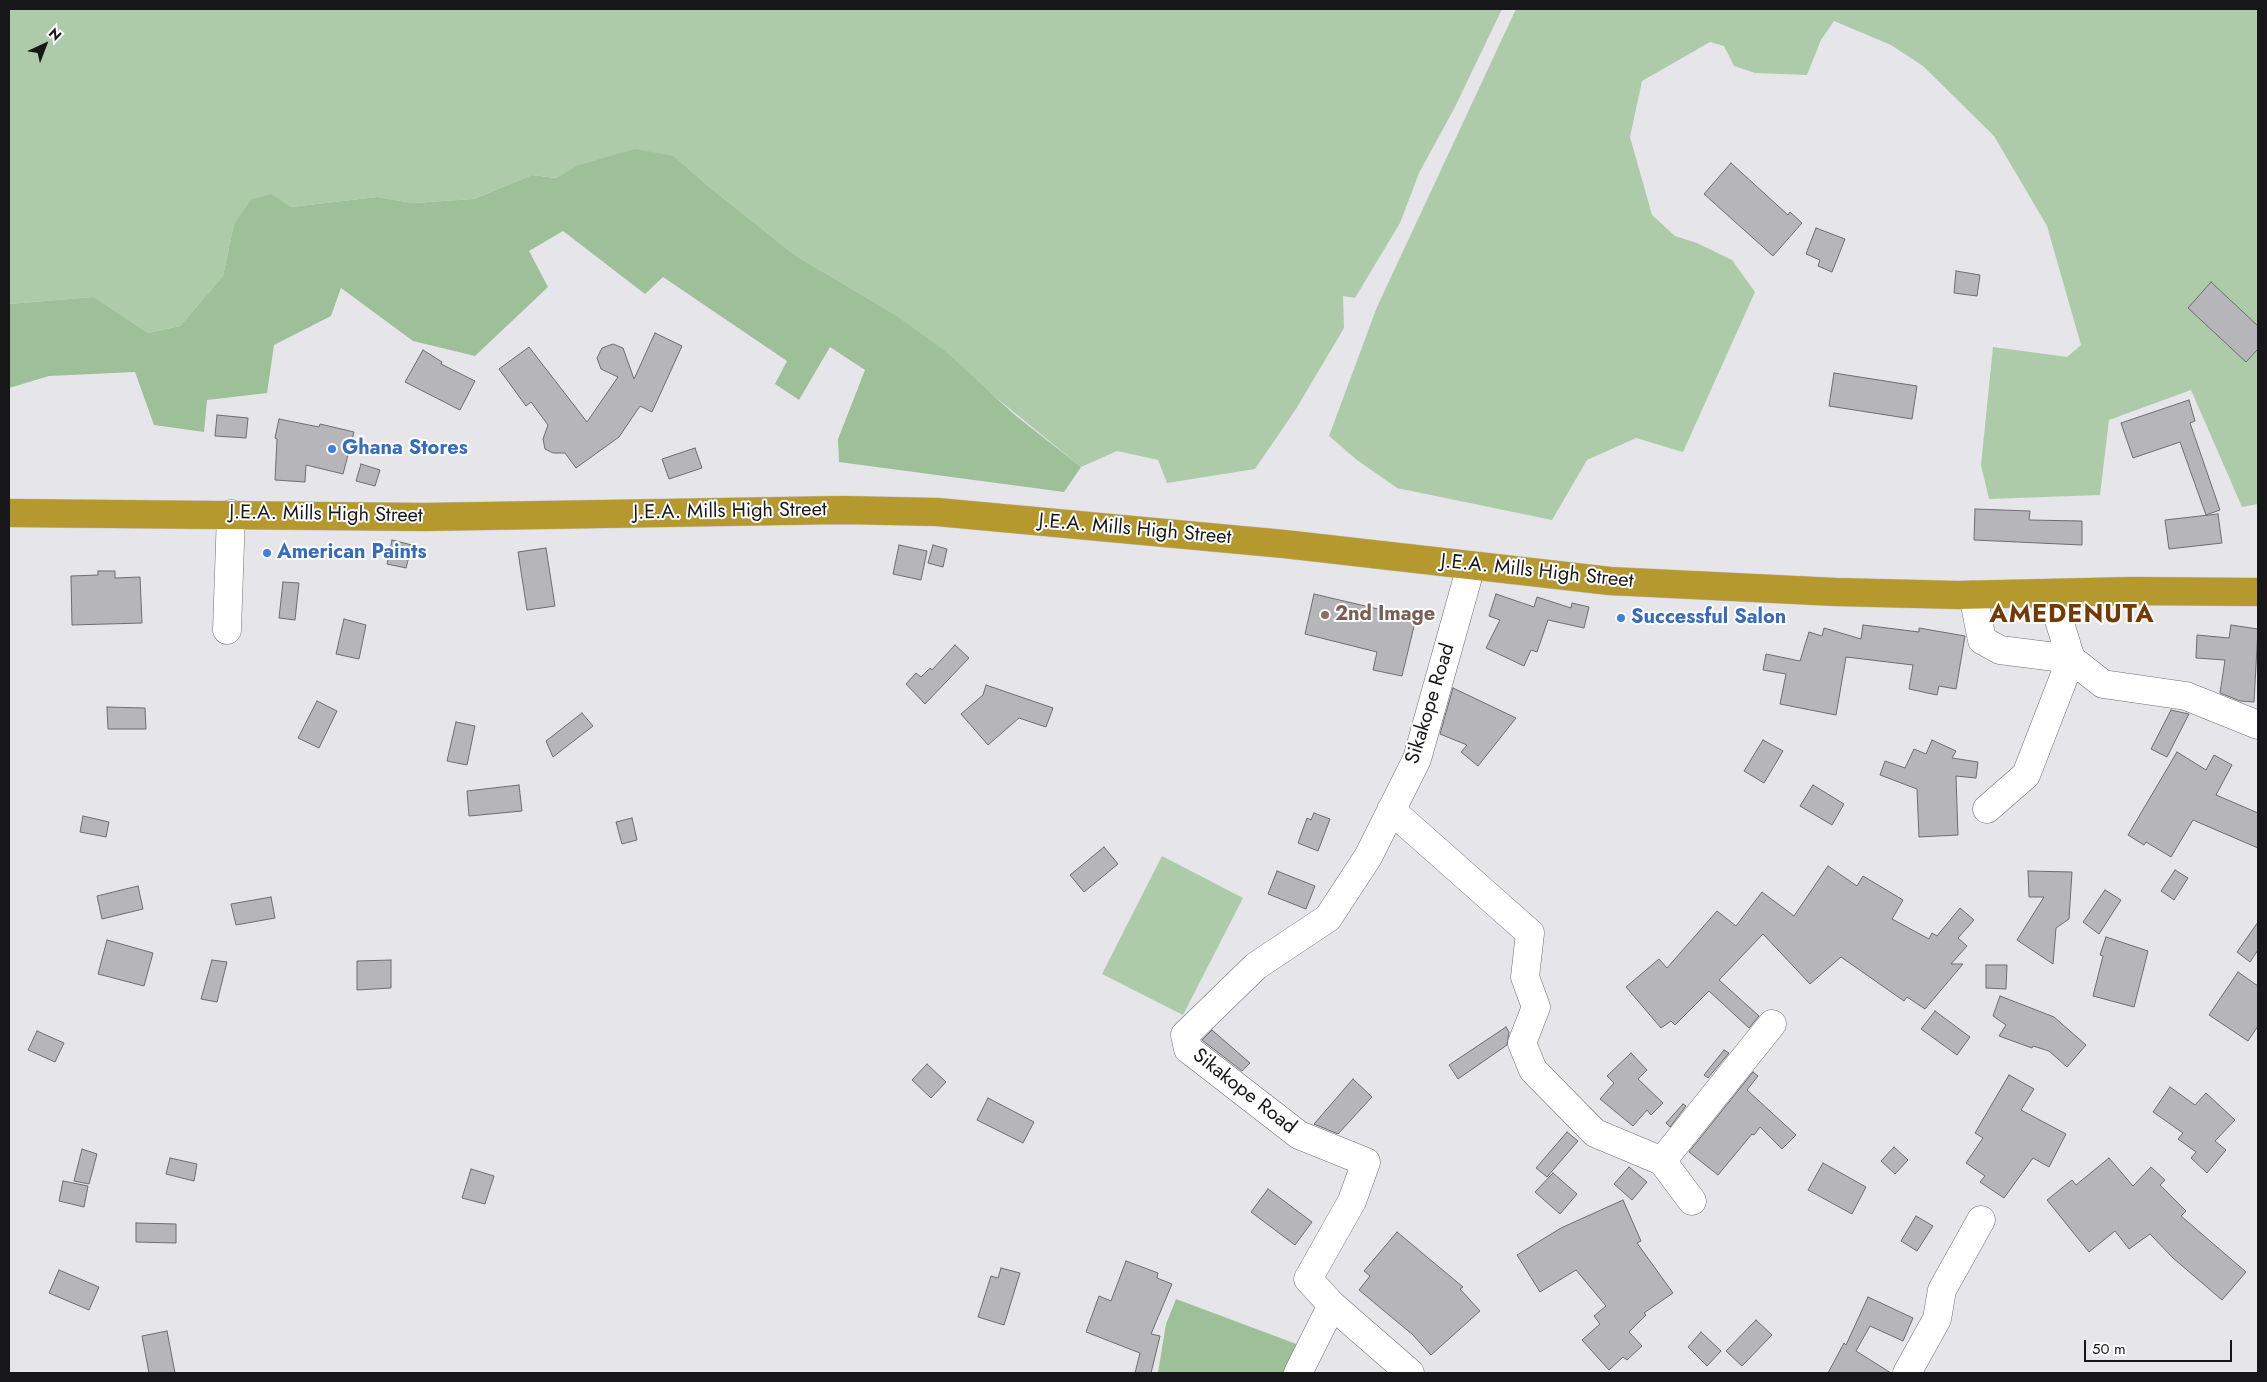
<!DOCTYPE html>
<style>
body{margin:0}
#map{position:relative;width:2267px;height:1382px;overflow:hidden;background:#e6e5ea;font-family:Jost,sans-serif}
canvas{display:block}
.frame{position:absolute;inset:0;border:10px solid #171719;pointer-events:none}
.north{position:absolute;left:20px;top:20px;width:50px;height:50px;-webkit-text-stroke:4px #fff;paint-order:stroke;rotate:43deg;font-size:14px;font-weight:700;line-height:20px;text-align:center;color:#171719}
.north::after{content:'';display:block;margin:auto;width:18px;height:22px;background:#171719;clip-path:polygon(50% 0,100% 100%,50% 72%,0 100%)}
.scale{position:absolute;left:2084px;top:1340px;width:148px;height:22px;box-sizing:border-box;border:2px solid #171719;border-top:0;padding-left:6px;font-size:15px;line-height:18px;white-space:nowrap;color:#171719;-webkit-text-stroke:4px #fff;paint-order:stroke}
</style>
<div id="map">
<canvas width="2267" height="1382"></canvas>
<div class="frame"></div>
<div class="north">N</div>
<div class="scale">50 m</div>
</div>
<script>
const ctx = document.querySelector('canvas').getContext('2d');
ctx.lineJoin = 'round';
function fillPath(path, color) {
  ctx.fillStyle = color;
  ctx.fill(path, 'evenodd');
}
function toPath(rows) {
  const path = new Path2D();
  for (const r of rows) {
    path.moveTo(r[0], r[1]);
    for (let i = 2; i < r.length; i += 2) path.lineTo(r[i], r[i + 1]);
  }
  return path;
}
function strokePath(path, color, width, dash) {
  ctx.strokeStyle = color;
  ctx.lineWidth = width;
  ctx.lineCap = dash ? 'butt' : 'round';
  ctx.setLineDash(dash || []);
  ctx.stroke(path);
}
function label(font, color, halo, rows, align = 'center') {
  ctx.font = font + ' Jost,sans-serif';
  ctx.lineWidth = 4;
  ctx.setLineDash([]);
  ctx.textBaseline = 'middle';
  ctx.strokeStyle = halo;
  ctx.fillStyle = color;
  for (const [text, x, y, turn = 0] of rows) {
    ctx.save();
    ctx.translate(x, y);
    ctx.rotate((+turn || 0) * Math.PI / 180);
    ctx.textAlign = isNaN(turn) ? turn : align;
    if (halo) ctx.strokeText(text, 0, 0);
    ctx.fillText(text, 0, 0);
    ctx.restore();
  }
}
const green = toPath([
 [9,9,1502,9,1455,107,1419,173,1400,223,1355,298,1343,296,1344,328,1296,409,1255,469,1167,483,1158,460,1117,451,1081,467,894,314,796,256,708,186,674,156,576,166,556,178,532,175,474,199,413,203,377,197,291,207,271,195,234,224,223,276,180,326,148,333,94,297,9,304],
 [1516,9,2258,9,2258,504,2242,507,2191,390,2109,420,2100,495,1989,499,1981,465,1993,347,2067,357,2081,345,2047,226,1994,136,1923,66,1891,45,1834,21,1821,40,1807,75,1755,73,1734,66,1724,46,1710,42,1642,81,1630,137,1652,215,1675,236,1697,243,1732,260,1755,292,1683,452,1636,438,1587,460,1552,520,1397,488,1357,460,1329,436,1377,307],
 [1162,856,1243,898,1183,1015,1102,974]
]);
const forest = toPath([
 [635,149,674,156,708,186,796,256,894,314,946,352,1015,415,1081,467,1064,492,839,462,838,439,865,370,830,347,799,400,775,384,787,361,663,277,645,294,563,231,529,251,548,287,475,356,413,341,341,288,331,316,274,345,267,393,207,400,204,432,154,425,135,372,49,376,9,388,9,304,94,297,148,333,180,326,223,276,234,224,251,200,271,194,291,207,377,197,413,203,474,199,532,175,556,178,576,166],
 [1176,1299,1299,1345,1288,1373,1158,1373,1166,1324]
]);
const building = toPath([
 [1731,163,1788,215,1790,212,1802,223,1773,256,1704,194,1731,163],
 [1816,228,1845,239,1832,272,1818,266,1820,260,1806,254,1816,228],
 [1956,271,1980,275,1977,296,1954,293,1956,271],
 [2211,282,2258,326,2258,349,2246,362,2188,308,2211,282],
 [655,333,682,346,652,412,640,406,619,437,576,468,565,453,553,453,545,449,543,439,548,425,531,402,526,406,499,369,529,347,587,422,618,377,601,369,597,358,602,348,613,344,623,348,634,379,655,333],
 [423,350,442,362,441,364,475,381,460,410,405,382,423,350],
 [1834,373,1917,386,1912,419,1829,406,1834,373],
 [2189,400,2195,421,2190,423,2220,510,2206,515,2180,442,2133,458,2121,423,2189,400],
 [217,415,248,418,246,438,215,436,217,415],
 [279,419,319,427,320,424,354,432,343,474,306,465,305,482,275,480,277,439,275,438,279,419],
 [695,448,702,468,669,479,662,459,695,448],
 [361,464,380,470,375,486,356,481,361,464],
 [1975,509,2030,511,2029,520,2082,521,2082,545,1974,540,1975,509],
 [2218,514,2222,543,2169,549,2165,520,2218,514],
 [392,540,412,545,406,568,387,564,392,540],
 [899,545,927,551,921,580,893,574,899,545],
 [933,545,947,549,943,567,928,563,933,545],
 [546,548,555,606,527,610,518,552,546,548],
 [98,571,115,571,115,578,140,577,142,623,72,625,71,576,98,575,98,571],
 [283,582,299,583,295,620,279,618,283,582],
 [1314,594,1416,618,1402,676,1373,670,1377,652,1305,634,1314,594],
 [1496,594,1534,607,1537,597,1571,608,1572,603,1589,607,1584,628,1548,620,1537,652,1531,650,1524,666,1486,648,1500,620,1489,616,1496,594],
 [344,619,366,625,359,659,336,654,344,619],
 [1863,625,1919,632,1919,628,1965,636,1956,689,1939,686,1937,695,1909,689,1913,665,1846,657,1836,715,1780,704,1786,674,1763,670,1766,654,1800,661,1809,632,1822,636,1824,628,1861,639,1863,625],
 [2231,625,2258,629,2254,702,2240,701,2220,693,2225,660,2196,658,2197,635,2229,638,2231,625],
 [955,645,969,658,925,704,906,684,916,673,921,677,930,668,932,670,955,645],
 [986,685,1053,708,1046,727,1019,718,988,745,961,714,983,695,986,685],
 [1453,688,1516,718,1478,766,1461,752,1467,745,1440,734,1453,688],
 [317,701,337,711,319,748,298,738,317,701],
 [107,707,145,708,146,729,108,729,107,707],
 [2171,710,2189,714,2167,757,2151,749,2171,710],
 [582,713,593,726,553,757,546,741,582,713],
 [456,722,475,726,467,765,447,761,456,722],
 [1763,740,1783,751,1764,783,1744,771,1763,740],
 [1932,740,1956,751,1952,758,1978,762,1976,778,1956,776,1958,835,1919,837,1917,789,1880,775,1885,761,1905,768,1914,749,1926,754,1932,740],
 [2177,752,2206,770,2214,755,2232,765,2216,795,2258,813,2258,848,2193,820,2171,857,2146,842,2144,845,2128,835,2177,752],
 [519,785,522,811,469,816,467,791,519,785],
 [1813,785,1844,804,1832,825,1800,806,1813,785],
 [1314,813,1330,819,1318,851,1298,843,1307,818,1311,820,1314,813],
 [83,816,109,822,106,837,80,832,83,816],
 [632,818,637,840,622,844,616,822,632,818],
 [1104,847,1118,864,1084,892,1070,875,1104,847],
 [1828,866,1857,886,1863,876,1903,900,1892,919,1929,939,1932,933,1937,936,1960,908,1974,920,1958,938,1967,946,1951,964,1963,964,1925,1009,1907,997,1904,1001,1841,957,1810,984,1763,934,1719,980,1759,1016,1749,1028,1709,991,1675,1025,1671,1021,1661,1028,1626,987,1659,959,1667,968,1717,911,1736,926,1762,892,1794,916,1828,866],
 [2175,870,2188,878,2174,900,2161,891,2175,870],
 [1277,871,1315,886,1306,909,1268,894,1277,871],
 [2028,871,2072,872,2069,919,2056,928,2053,964,2017,940,2044,897,2029,897,2028,871],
 [138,886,143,909,102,919,97,896,138,886],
 [2105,890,2121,900,2099,934,2083,922,2105,890],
 [271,897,275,918,236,925,231,904,271,897],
 [2258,922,2258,950,2250,962,2237,952,2258,922],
 [2106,937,2148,951,2134,1007,2093,996,2103,956,2100,955,2106,937],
 [107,940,153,953,144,986,98,974,107,940],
 [212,960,227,962,217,1002,201,999,212,960],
 [391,960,391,988,357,990,357,961,391,960],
 [1986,965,2007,965,2006,989,1986,988,1986,965],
 [2238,972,2258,986,2258,1026,2248,1041,2209,1015,2238,972],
 [2000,996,2054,1017,2086,1045,2067,1067,2049,1051,2033,1046,2032,1048,1999,1036,2006,1025,1993,1016,2000,996],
 [1935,1011,1970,1037,1957,1055,1921,1029,1935,1011],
 [1506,1027,1509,1032,1507,1045,1458,1079,1449,1065,1506,1027],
 [1212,1030,1250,1063,1242,1071,1202,1040,1212,1030],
 [37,1031,64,1043,55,1062,28,1050,37,1031],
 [1724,1050,1729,1053,1708,1078,1704,1075,1724,1050],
 [1631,1053,1647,1070,1638,1079,1663,1103,1651,1115,1647,1110,1633,1126,1600,1099,1614,1083,1607,1076,1631,1053],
 [927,1064,946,1082,931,1098,912,1080,927,1064],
 [1753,1072,1758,1076,1747,1090,1796,1135,1782,1149,1760,1127,1754,1135,1752,1134,1718,1175,1689,1152,1753,1072],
 [2009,1075,2034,1089,2021,1110,2066,1134,2049,1167,2033,1158,2004,1198,1980,1182,1985,1176,1966,1163,1983,1138,1975,1133,2009,1075],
 [1353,1079,1372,1097,1338,1134,1314,1124,1353,1079],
 [2170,1087,2195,1105,2206,1093,2235,1120,2215,1141,2226,1150,2207,1173,2191,1158,2196,1152,2178,1139,2183,1133,2153,1112,2170,1087],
 [988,1098,1034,1122,1023,1143,977,1120,988,1098],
 [1683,1104,1686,1106,1670,1127,1666,1123,1683,1104],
 [1567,1132,1578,1141,1547,1177,1536,1168,1567,1132],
 [1894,1147,1908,1160,1895,1174,1881,1161,1894,1147],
 [82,1149,97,1154,89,1184,74,1181,82,1149],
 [170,1158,197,1164,194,1181,166,1174,170,1158],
 [2109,1158,2133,1186,2151,1167,2165,1180,2160,1185,2186,1211,2181,1216,2246,1272,2222,1300,2173,1258,2150,1234,2129,1249,2115,1231,2089,1252,2047,1200,2072,1180,2076,1185,2109,1158],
 [1823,1163,1866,1187,1852,1214,1808,1190,1823,1163],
 [1629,1167,1647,1182,1632,1200,1614,1184,1629,1167],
 [471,1169,494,1176,485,1204,462,1198,471,1169],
 [1553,1173,1577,1194,1560,1214,1535,1192,1553,1173],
 [63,1181,88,1186,84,1207,59,1201,63,1181],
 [1268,1189,1312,1222,1295,1245,1251,1212,1268,1189],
 [1623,1200,1641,1241,1637,1243,1673,1293,1644,1313,1646,1315,1629,1332,1642,1346,1627,1360,1623,1357,1609,1370,1582,1340,1600,1324,1594,1316,1606,1306,1576,1270,1540,1292,1517,1255,1561,1228,1623,1200],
 [1916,1216,1933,1226,1917,1251,1901,1241,1916,1216],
 [136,1223,176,1224,176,1243,136,1242,136,1223],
 [1397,1232,1463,1287,1460,1289,1480,1311,1431,1355,1413,1335,1359,1290,1370,1276,1364,1271,1397,1232],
 [1126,1261,1158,1273,1157,1278,1172,1284,1151,1334,1160,1336,1151,1373,1135,1373,1140,1353,1086,1332,1099,1296,1111,1301,1126,1261],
 [1001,1268,1020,1273,1004,1325,978,1317,991,1276,998,1278,1001,1268],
 [59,1270,99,1287,89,1310,49,1293,59,1270],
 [1868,1297,1913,1318,1903,1341,1870,1326,1856,1351,1891,1373,1828,1373,1844,1343,1846,1345,1868,1297],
 [1756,1320,1772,1335,1742,1366,1726,1351,1756,1320],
 [167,1331,175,1373,149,1373,142,1336,167,1331],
 [1701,1332,1721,1351,1707,1366,1688,1347,1701,1332]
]);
const minor = toPath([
 [2051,594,2071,659,2103,684,2186,696,2258,725],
 [1973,595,1982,640,2000,650,2071,659,2026,775,1987,809],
 [227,630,231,514],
 [1391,810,1530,933,1525,977,1536,1007,1522,1043,1533,1070,1595,1133,1662,1161,1692,1201],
 [1662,1161,1772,1024],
 [1298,1373,1332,1305],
 [1410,1373,1332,1305,1308,1279,1352,1201,1366,1162,1299,1135,1188,1049,1185,1035,1256,966,1328,918,1368,857,1417,759,1471,566],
 [1907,1373,1937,1319,1942,1290,1981,1220]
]);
const highway = toPath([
 [9,513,424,517,842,510,937,512,1284,544,1610,581,1836,592,1958,595,2132,591,2258,592]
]);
const markers = [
 [332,449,5,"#3f7fe0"],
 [267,553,5,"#3f7fe0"],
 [1325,615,5,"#8d6e63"],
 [1621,618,5,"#3f7fe0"]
];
const shopNames = [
 ["Ghana Stores",342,449],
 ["American Paints",277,553],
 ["Successful Salon",1631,618]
];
const streetNames = [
 ["J.E.A. Mills High Street",730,512,-1],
 ["J.E.A. Mills High Street",326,515,1],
 ["J.E.A. Mills High Street",1135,530,5],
 ["J.E.A. Mills High Street",1537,572,6],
 ["Sikakope Road",1431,704,-73],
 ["Sikakope Road",1244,1092,38]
];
const educationNames = [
 ["2nd Image",1335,615]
];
const districtNames = [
 ["AMEDENUTA",2072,616]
];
fillPath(green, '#adcba9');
fillPath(forest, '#9dc098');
fillPath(building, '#b5b5ba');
strokePath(building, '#6c6d71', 1);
strokePath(minor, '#717074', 29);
strokePath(highway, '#c3c3c3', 29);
strokePath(minor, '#fff', 28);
strokePath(highway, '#b5982e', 28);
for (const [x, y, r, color] of markers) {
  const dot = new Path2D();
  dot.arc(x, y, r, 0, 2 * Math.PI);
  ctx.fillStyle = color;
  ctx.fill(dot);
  strokePath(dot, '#fff', 2);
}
label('bold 20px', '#366cbe', '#fff', shopNames, 'left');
label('20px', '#171719', '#fff', streetNames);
label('bold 20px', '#785e54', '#fff', educationNames, 'left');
ctx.letterSpacing = '1px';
label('bold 25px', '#743906', '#fff', districtNames);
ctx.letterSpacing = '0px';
</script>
